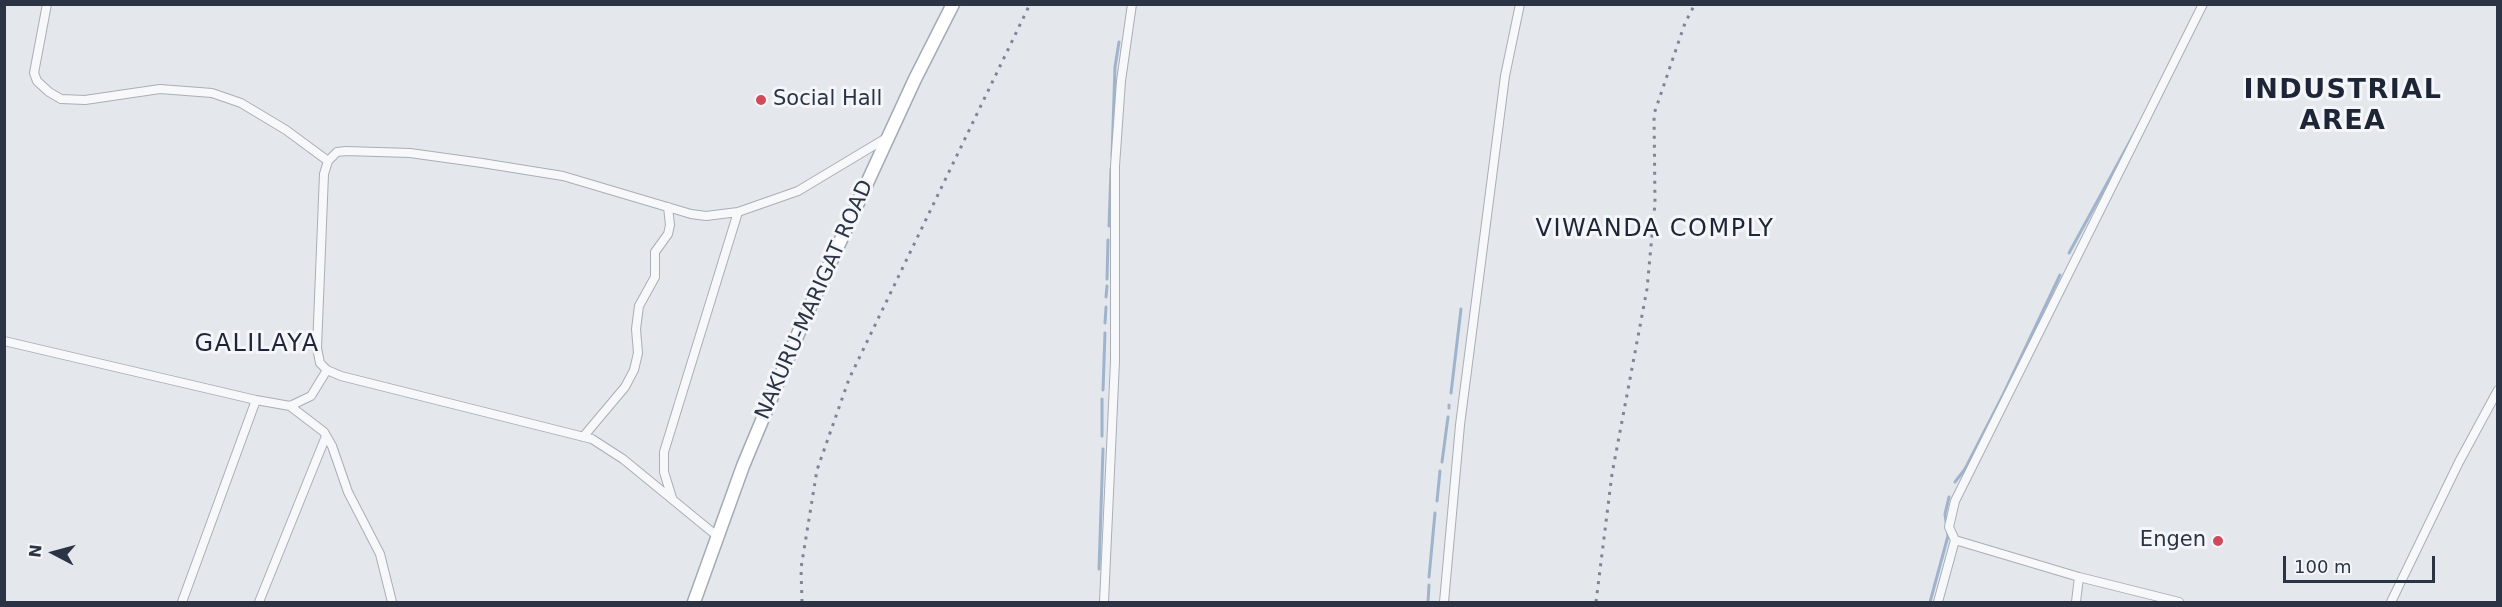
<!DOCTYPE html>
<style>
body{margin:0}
#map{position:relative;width:2502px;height:607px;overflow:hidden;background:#e4e7ec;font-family:"DejaVu Sans",sans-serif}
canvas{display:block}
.frame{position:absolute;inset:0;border:6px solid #2b3445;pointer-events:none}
.north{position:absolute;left:24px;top:523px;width:60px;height:60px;-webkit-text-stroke:4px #f4f6f9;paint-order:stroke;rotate:276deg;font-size:16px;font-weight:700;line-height:24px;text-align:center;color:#2b3445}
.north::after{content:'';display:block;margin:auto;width:21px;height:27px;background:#2b3445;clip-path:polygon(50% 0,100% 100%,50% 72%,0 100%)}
.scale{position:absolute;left:2283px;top:556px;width:152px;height:27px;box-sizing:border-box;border:3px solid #2b3445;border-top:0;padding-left:8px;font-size:18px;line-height:21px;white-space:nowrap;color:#2b3445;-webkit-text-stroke:4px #f4f6f9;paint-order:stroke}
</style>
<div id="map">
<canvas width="2502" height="607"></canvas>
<div class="frame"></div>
<div class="north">N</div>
<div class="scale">100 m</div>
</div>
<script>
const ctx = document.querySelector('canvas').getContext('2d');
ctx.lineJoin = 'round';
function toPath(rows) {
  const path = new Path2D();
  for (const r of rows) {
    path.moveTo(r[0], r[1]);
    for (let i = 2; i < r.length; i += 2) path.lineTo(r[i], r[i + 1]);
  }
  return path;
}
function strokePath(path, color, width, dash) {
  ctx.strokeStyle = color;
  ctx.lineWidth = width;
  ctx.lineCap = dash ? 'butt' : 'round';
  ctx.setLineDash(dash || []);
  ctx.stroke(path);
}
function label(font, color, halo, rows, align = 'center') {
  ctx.font = font + ' "DejaVu Sans",sans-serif';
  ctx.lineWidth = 6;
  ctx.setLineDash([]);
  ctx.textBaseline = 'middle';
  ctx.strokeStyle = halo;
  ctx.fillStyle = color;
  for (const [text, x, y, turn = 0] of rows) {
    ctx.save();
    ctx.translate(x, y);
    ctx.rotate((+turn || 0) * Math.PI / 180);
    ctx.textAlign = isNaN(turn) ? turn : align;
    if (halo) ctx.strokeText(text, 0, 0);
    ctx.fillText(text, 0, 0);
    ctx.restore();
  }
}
const stream = toPath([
 [2198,6,2198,4],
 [1112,156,1115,67,1119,42],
 [1109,226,1111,169],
 [2069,253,2140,123],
 [1107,279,1108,240],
 [1106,297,1107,286],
 [1105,323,1106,307],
 [1103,390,1105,333],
 [1451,393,1461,309],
 [1102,399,1102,436],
 [1449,408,1449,405],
 [1442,462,1448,417],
 [1955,482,1965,469,2003,395,2060,275],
 [1437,501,1440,471],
 [1099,569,1103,449],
 [1429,577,1435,513],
 [1428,602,1429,585],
 [1930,602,1948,536,1945,514,1949,497]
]);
const minor = toPath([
 [47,4,34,73,37,81,49,92,61,99,85,100,160,89,212,93,241,103,286,130,328,161],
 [4,341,256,400],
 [290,406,324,432,332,446,348,492,380,554,392,602],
 [583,437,625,387,634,370,638,353,636,329,639,306,655,277,655,252,668,234,670,225,668,207],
 [672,498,664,472,664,452,738,212],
 [717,536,623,459,592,439,341,376,327,370,320,363,317,348,319,298,324,174,328,161,337,152,346,151,410,153,482,163,563,176,691,214,706,216,738,212,798,191,888,137],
 [1955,540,2079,577,2179,602],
 [182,602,256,400,290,406,311,396,327,370],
 [259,602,326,436],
 [1104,602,1115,361,1115,166,1121,81,1132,4],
 [1444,602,1460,425,1505,76,1520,4],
 [1938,602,1955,540,1949,527,1955,501,2203,4],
 [2076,602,2079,577],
 [2391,602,2459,462,2498,390]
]);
const primary = toPath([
 [694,602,743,466,803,322,915,79,953,4]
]);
const rail = toPath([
 [802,602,801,568,817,470,849,379,1030,4],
 [1596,602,1612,474,1647,289,1655,203,1654,114,1685,23,1695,4]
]);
const markers = [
 [761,100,6,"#d1495b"],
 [2218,541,6,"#d1495b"]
];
const poiNames = [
 ["Social Hall",773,100],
 ["Engen",2206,541,"right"]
];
const streetNames = [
 ["NAKURU-MARIGAT ROAD",815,300,-66]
];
const quarterNames = [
 ["VIWANDA COMPLY",1655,230],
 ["GALILAYA",257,345]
];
const districtNames = [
 ["INDUSTRIAL",2343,91],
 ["AREA",2343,122]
];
strokePath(stream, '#9fb4cc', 3);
strokePath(minor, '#a9aeb7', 10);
strokePath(primary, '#a3abb8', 15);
strokePath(minor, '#f7f8fa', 8);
strokePath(primary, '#fff', 12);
strokePath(rail, '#7d8696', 3, [3, 6]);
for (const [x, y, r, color] of markers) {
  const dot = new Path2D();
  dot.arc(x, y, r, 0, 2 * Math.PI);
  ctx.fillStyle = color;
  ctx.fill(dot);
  strokePath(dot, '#f4f6f9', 2);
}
label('21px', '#2b3445', '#f4f6f9', poiNames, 'left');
label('21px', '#2b3445', '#f4f6f9', streetNames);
ctx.letterSpacing = '1.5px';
label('24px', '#1d2536', '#f4f6f9', quarterNames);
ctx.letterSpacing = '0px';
ctx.letterSpacing = '1.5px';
label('bold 27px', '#1d2536', '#f4f6f9', districtNames);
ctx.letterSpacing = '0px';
</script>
